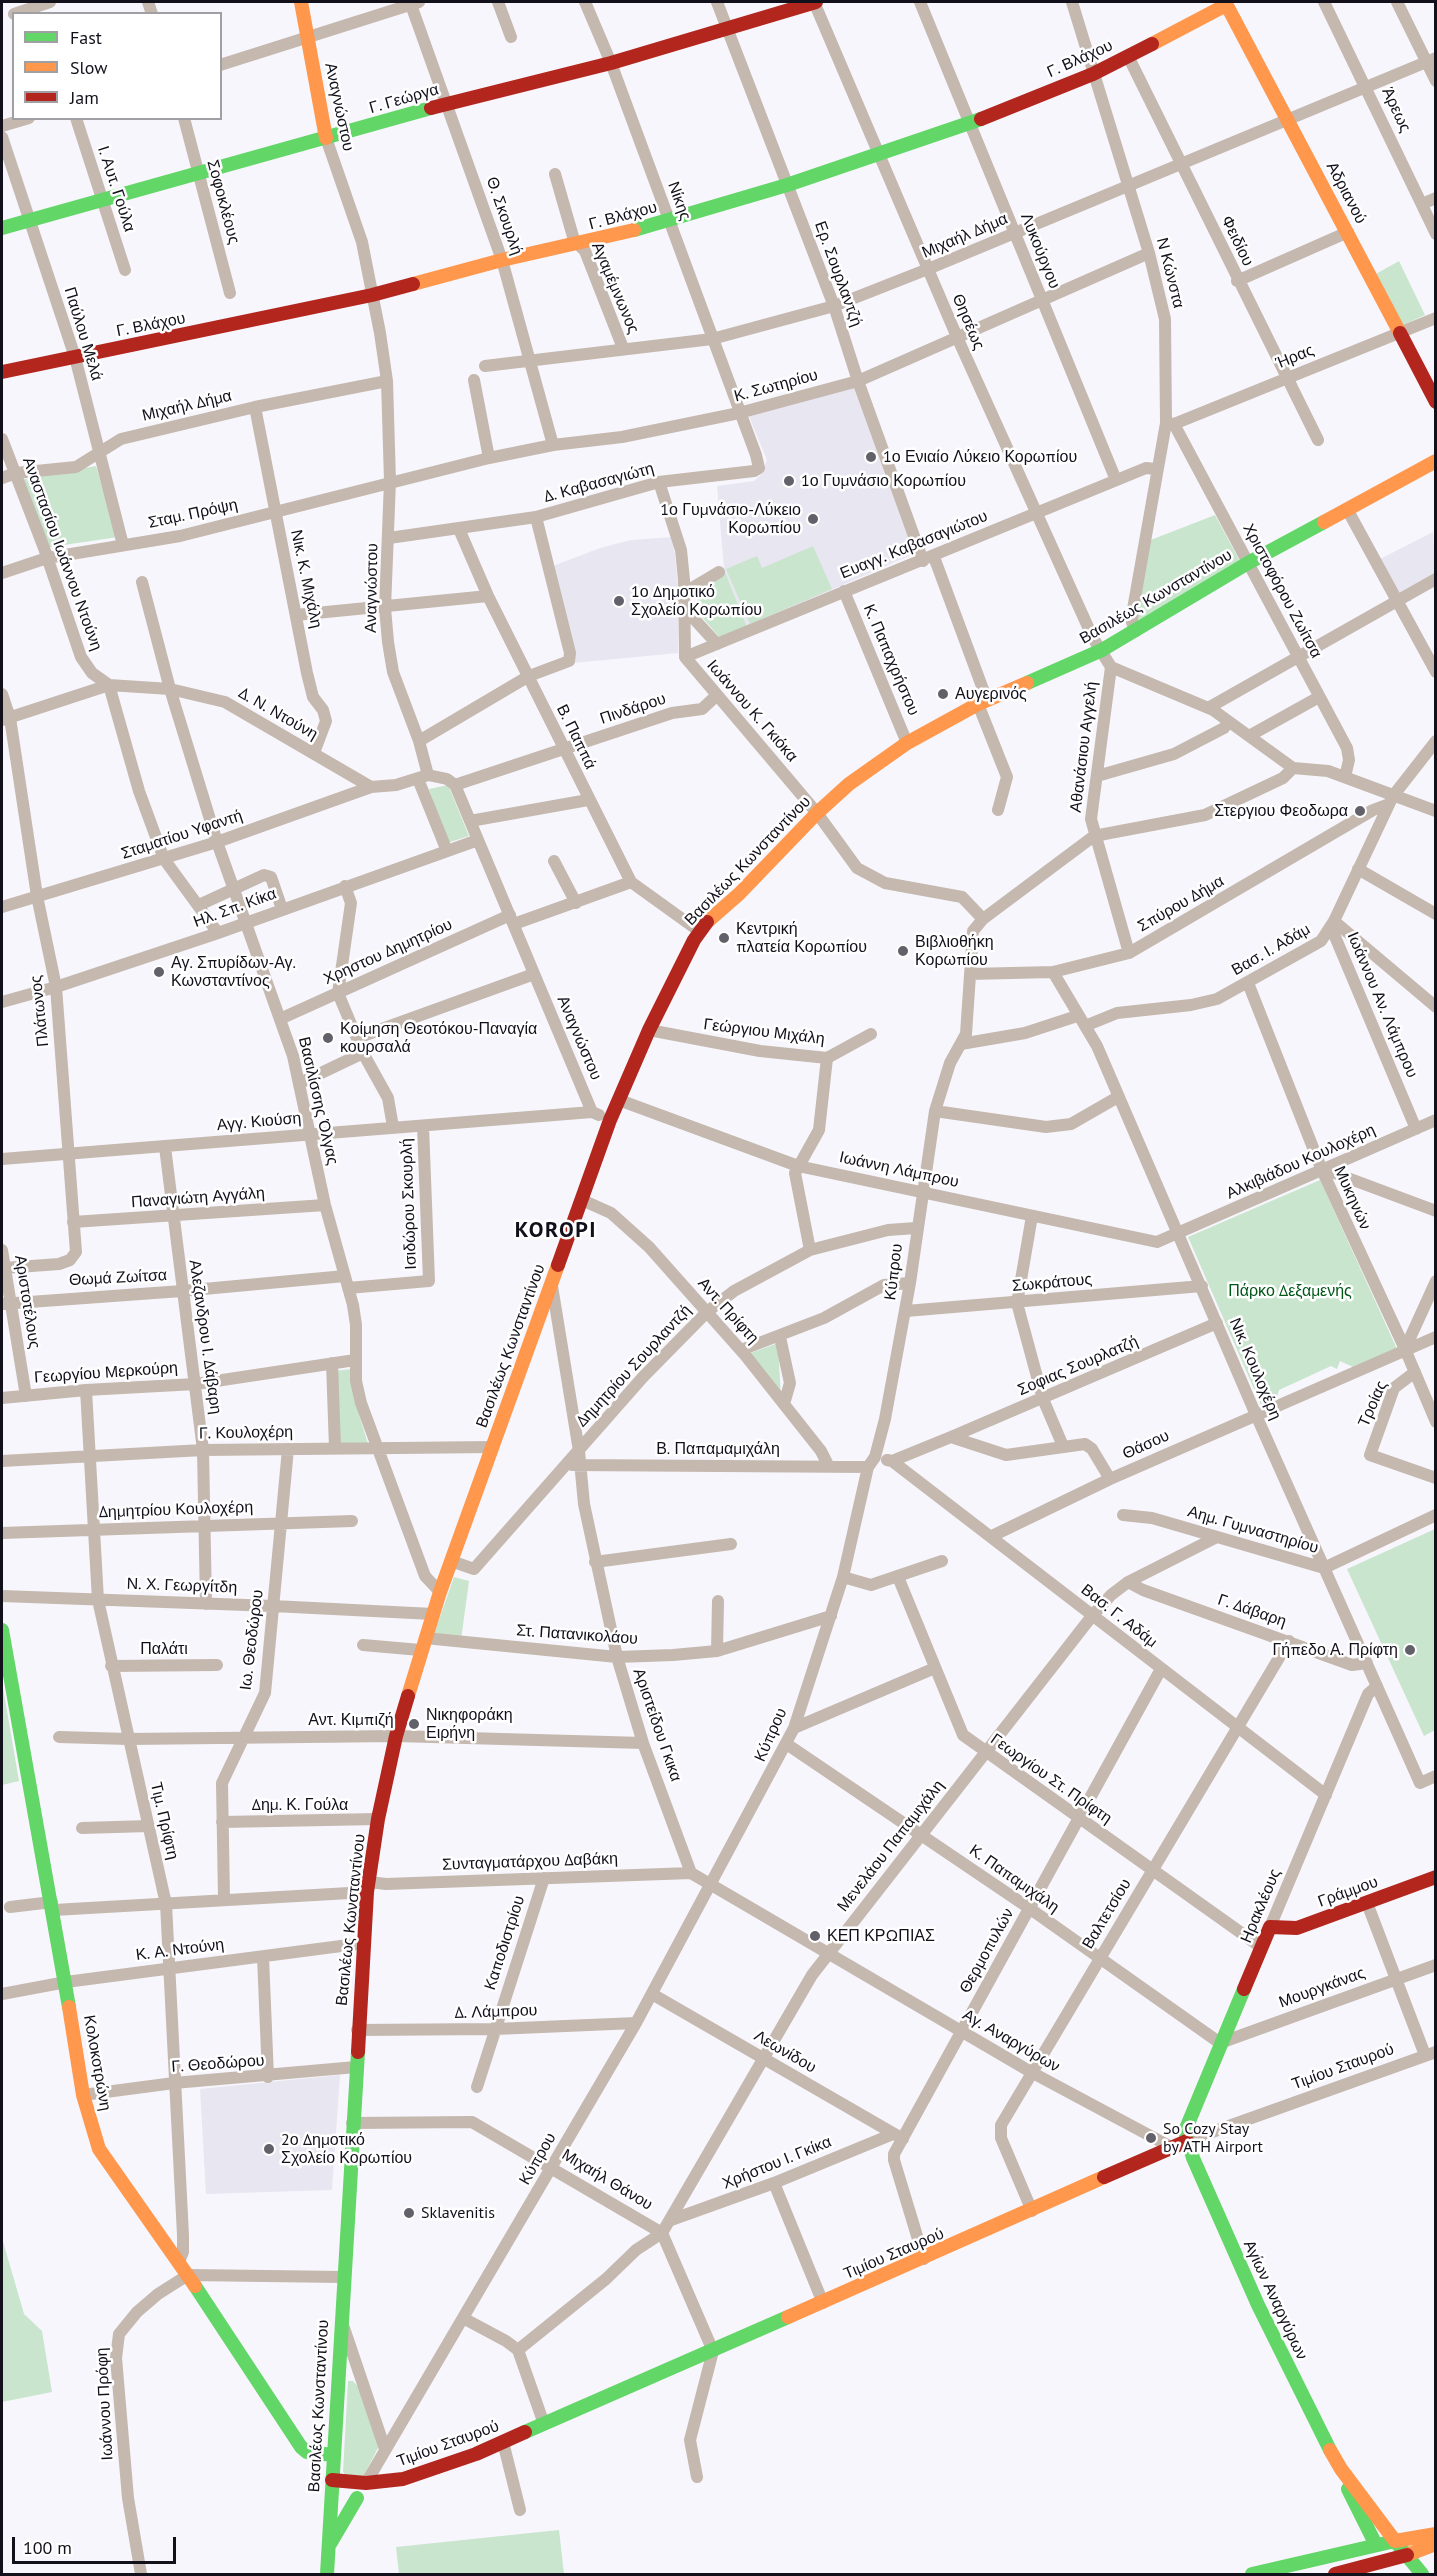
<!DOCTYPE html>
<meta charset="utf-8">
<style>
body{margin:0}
#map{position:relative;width:1437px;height:2576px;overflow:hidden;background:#f7f6fc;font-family:"PT Sans",sans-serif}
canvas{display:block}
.frame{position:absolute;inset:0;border:3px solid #12101a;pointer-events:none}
.legend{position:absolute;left:12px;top:12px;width:210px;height:108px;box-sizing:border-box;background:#fff;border:2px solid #a09fa3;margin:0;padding:8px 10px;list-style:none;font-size:18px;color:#12101a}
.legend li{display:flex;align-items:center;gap:12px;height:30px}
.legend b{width:30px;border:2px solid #a09fa3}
.scale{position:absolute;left:12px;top:2537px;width:164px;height:27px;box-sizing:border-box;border:3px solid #12101a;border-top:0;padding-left:8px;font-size:18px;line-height:21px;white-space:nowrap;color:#12101a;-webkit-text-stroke:4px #fff;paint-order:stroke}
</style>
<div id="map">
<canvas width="1437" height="2576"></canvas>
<div class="frame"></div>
<ul class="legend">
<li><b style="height:8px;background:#63d668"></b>Fast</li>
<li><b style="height:8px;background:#ff974d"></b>Slow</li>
<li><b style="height:8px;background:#b3261e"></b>Jam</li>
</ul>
<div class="scale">100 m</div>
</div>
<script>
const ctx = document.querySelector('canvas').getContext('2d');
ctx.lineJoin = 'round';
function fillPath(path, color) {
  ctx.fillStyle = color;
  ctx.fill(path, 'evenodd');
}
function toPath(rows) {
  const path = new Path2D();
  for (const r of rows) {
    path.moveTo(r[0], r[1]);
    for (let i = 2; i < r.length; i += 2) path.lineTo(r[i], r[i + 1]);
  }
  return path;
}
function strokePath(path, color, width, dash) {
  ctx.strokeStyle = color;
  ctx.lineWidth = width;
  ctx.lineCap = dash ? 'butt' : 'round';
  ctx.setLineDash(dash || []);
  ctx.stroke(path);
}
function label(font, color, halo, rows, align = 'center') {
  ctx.font = font + ' "PT Sans",sans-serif';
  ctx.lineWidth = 5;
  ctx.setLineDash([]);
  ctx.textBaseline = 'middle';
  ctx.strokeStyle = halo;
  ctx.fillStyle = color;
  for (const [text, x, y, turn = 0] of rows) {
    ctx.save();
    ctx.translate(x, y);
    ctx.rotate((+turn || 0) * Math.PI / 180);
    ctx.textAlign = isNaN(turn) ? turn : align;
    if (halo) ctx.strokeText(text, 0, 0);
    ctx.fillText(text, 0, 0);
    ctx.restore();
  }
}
const built = toPath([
 [855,386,918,552,747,627,724,569,717,486,754,481,762,474,767,460,748,414],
 [1433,532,1435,577,1399,598,1380,559],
 [673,537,678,586,678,653,574,663,553,566,600,548,631,540],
 [340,2075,332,2190,206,2194,200,2089]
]);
const green = toPath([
 [1399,261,1425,315,1401,326,1374,275],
 [96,466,118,537,44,548,19,480],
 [1215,515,1241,563,1138,620,1136,612,1148,541],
 [813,546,832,589,750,624,726,569,757,556,762,568],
 [724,569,747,627,720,638,696,610,698,597,721,576],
 [448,785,469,836,447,843,429,789],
 [1320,1180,1397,1349,1353,1367,1340,1361,1337,1369,1331,1366,1279,1390,1277,1397,1261,1405,1188,1237],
 [778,1343,781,1399,745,1355],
 [352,1369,356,1405,369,1447,335,1448,333,1371],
 [1435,1529,1435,1730,1424,1736,1347,1569],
 [454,1577,469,1581,461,1640,433,1637],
 [2,1682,19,1781,2,1785],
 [2,2238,24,2314,42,2331,52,2392,2,2402],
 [348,2381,353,2381,360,2389,379,2446,363,2477,347,2477,343,2472],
 [559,2530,564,2574,399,2574,396,2547]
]);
const street = toPath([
 [148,2,152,14],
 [410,2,502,260,553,445],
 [498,2,511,37],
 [717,2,834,306,858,381,923,561],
 [814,2,957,337,1093,638,1111,667,1091,819,1129,953],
 [920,2,1116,480],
 [1072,2,1149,253,1165,319,1166,423,1133,609,1132,622,1136,631],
 [1324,2,1436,234],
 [1397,2,1436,81],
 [14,14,50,2],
 [1128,56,1318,440],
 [220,65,419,2],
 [76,118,125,270],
 [184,118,230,293],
 [2,126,29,118],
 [2,137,75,357,123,545],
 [326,138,362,242,380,333,387,381,390,481,385,608,388,642,393,672,419,741,428,775],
 [555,174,574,240,585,251,623,348],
 [1422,204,1436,198],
 [1237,281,1348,232],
 [485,366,712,339,834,306,928,269,1436,58],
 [474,380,489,458],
 [255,407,307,673,313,697,323,710,326,721,314,753],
 [1167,423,1174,424,1436,318],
 [1174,424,1347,748,1349,760,1345,777],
 [2,439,44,548,81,657,92,673,109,685,139,791,164,859,218,933],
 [2,478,16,473,76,467,121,439,255,407,387,381],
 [659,482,681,550,684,580,685,657,817,813,857,868,885,883,962,897,983,919],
 [1347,509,1436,672],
 [459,529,488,596,631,882,699,931],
 [389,538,536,517,659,482,754,471,759,468,756,455,611,63,585,2],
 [934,557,987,700],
 [2,573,47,558,180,536,489,458,553,445,622,437,739,413,858,381,1149,253],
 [142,582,170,689,217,842,293,1056,325,1205,353,1305,356,1325,356,1381,361,1403,425,1576,440,1592],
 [844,591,907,743],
 [684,593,719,572],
 [685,609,717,644],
 [296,615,488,596],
 [685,657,1146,468,1156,469],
 [1111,667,1213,710,1293,768,1328,771,1436,811],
 [2,694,10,718,37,896,56,987,76,1252,70,1260,59,1264,4,1268],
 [978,704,1007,777,998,810],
 [1208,708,1436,579],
 [2,720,109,685,170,689,225,702,371,787,396,785,428,775],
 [1249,736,1319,697],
 [419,741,529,676,569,661,570,653,536,517],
 [428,775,447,779,455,785,592,1112,599,1115],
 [1097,776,1174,754,1224,728,1228,722],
 [418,779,447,851],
 [455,785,672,713,702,709,716,696],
 [470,821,588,800],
 [554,861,576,903],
 [1358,869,1436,914],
 [345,886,351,903,338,993,363,1053,388,1098,393,1127],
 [199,905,264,875,271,877,282,909],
 [2,907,217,842,371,787],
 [1334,921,1436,1007],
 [514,924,631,882],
 [1331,927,1416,1129],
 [1053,972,1097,1046,1256,1415,1420,1783,1436,1776],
 [970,974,1053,972,1129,953,1373,810,1389,804],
 [1248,983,1321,1168,1405,1349,1436,1422],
 [2,1002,56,987,218,933,478,840],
 [280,1019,510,915],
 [1085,1026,1117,1013,1191,1005,1217,999,1321,941,1334,921,1393,796,1436,741],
 [649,1030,760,1051,827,1058,871,1034],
 [357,1038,534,974],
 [961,1044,1025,1033,1077,1016],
 [300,1083,363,1053],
 [619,1100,798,1166,1157,1242,1436,1120],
 [935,1111,1046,1127,1071,1124,1118,1097],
 [165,1147,203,1450,206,1604],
 [2,1159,592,1112],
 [1321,1168,1436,1211],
 [582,1200,611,1213,649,1247,745,1355,821,1451,828,1465],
 [1032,1216,1017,1303,1043,1399,1063,1446],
 [73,1222,325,1205],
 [2,1250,26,1396],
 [810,1250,795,1173,819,1130,827,1058],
 [552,1286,579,1451,584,1504,617,1657,643,1743,691,1873,1031,2072,1173,2148],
 [348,1288,429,1281,423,1126],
 [2,1304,182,1291,345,1276],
 [906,1311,1202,1286],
 [780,1337,790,1383,784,1404],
 [1405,1349,1436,1281],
 [741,1350,824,1318,884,1285,910,1283],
 [332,1363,335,1448],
 [1415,1372,1394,1388,1370,1455,1436,1478],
 [86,1390,98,1600,166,1904,183,2235,183,2252,179,2262],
 [2,1398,86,1390,196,1384,355,1360],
 [951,1437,1006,1455,1085,1444,1092,1449,1110,1479,1436,1337],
 [887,1460,892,1461,951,1437,1217,1323],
 [2,1461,203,1450,492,1447],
 [892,1461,1326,1795],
 [572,1465,868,1467],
 [1123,1515,1152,1518,1324,1568,1436,1515],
 [2,1533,352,1521],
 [992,1536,1110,1479],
 [451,1561,474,1569,643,1377,707,1312,734,1291,810,1250,888,1230,916,1228],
 [595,1562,731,1544],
 [843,1577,871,1585,942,1561],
 [898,1577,963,1735,1261,1947],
 [1128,1582,1143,1590,1352,1665,1367,1663],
 [2,1596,273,1606,433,1614],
 [425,1638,617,1657,673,1655,717,1651,831,1616],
 [363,1645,420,1650],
 [717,1651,718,1601],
 [111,1666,217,1665],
 [794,1728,935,1668],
 [59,1737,128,1739,396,1736,643,1743],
 [788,1745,1029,1908,1220,2043,1436,1965],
 [222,1822,378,1819],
 [82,1828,149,1826],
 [369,1882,386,1884,691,1873],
 [224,1898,222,1783,265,1693,288,1449],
 [1367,1903,1425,2055],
 [10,1907,52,1902],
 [54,1910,367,1892],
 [1270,1927,1368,1694,1377,1686],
 [263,1957,268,2077],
 [2,1994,66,1982,364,1943],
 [652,1994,903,2139],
 [357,2030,495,2029,636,2023],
 [477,2087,544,1878],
 [83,2095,174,2083,356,2067],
 [352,2123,472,2122,662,2233],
 [1187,2141,1436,2052],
 [774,2183,823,2303],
 [1032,2211,1001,2138,1001,2125,1289,1641],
 [671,2220,774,2183,893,2134],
 [662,2233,713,2351,690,2440,697,2477],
 [924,2259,894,2160,894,2154,1161,1669],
 [463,2318,506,2341,518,2350,544,2424],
 [344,2328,385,2449],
 [518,2350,606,2279,636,2250,662,2233,812,1975,1092,1616,1111,1595,1128,1582,1217,1537],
 [503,2442,520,2510],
 [366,2483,636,2023,794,1728,843,1577,868,1467,875,1457,885,1419,910,1283,935,1111,950,1063,966,1034,973,931,983,919,1094,836,1205,815,1283,778,1293,768],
 [141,2574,128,2498,116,2358,119,2334,137,2312,158,2294,188,2275,343,2277]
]);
const fast = toPath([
 [2,228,431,108],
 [634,230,787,185,981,119],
 [1027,683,1102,650,1248,563,1324,522],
 [2,1630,69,2007],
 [1244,1989,1185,2131,1193,2158,1258,2305,1330,2450],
 [195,2286,301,2447,307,2452,333,2455],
 [525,2432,788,2317],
 [1348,2489,1376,2545],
 [330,2544,357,2498],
 [327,2574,358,2052],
 [1252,2574,1395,2541,1422,2574]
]);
const slow = toPath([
 [301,2,326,138],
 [1225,2,1400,333],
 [1152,44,1226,5],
 [413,284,502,260,634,230],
 [1324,522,1436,461],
 [707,922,739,894,817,813,849,784,907,743,978,704,1027,683],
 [408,1696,440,1592,558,1265],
 [69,2007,83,2095,99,2149,195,2286],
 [788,2317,1104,2177],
 [1330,2450,1341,2469,1395,2541,1436,2534],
 [1407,2555,1436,2544]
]);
const jam = toPath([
 [431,108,611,63,816,2],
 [981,119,1093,74,1152,44],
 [1400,333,1436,402],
 [2,372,372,295,413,284],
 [558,1265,610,1120,649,1030,694,940,707,922],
 [1244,1989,1270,1927,1297,1928,1436,1877],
 [358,2052,367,1892,378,1819,396,1736,408,1696],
 [1104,2177,1187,2141],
 [332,2480,366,2483,403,2479,476,2454,525,2432],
 [1335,2574,1407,2555]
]);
const markers = [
 [871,457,6,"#626069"],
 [789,481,6,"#626069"],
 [813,519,6,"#626069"],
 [619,601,6,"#626069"],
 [943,694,6,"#626069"],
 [1360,811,6,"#626069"],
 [724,938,6,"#626069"],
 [903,951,6,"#626069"],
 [159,972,6,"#626069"],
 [328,1038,6,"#626069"],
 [1410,1650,6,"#626069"],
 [414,1724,6,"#626069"],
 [815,1936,6,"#626069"],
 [1151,2138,6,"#626069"],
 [269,2149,6,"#626069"],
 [409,2213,6,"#626069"]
];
const streetNames = [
 ["Γ. Βλάχου",1080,59,-24],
 ["Γ. Γεώργα",404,99,-16],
 ["Αναγνώστου",339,107,78],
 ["Άρεως",1396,110,65],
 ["Ι. Αυτ. Γούλα",116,189,72],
 ["Αδριανού",1346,193,62],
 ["Νίκης",679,201,70],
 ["Σοφοκλέους",223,202,75],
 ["Θ. Σκουρλή",504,216,71],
 ["Γ. Βλάχου",623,216,-15],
 ["Μιχαήλ Δήμα",965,236,-23],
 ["Φειδίου",1237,241,64],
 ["Λυκούργου",1040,251,68],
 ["Ν Κώνστα",1170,273,76],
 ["Ερ. Σουρλαντζή",838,274,70],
 ["Αγαμέμνωνος",615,288,67],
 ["Θησέως",968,322,67],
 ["Γ. Βλάχου",151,325,-11],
 ["Παύλου Μελά",83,334,73],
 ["Ήρας",1295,357,-22],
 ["Κ. Σωτηρίου",776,386,-15],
 ["Μιχαήλ Δήμα",187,406,-13],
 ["Δ. Καβασαγιώτη",599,483,-15],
 ["Σταμ. Πρόψη",193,514,-12],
 ["Ευαγγ. Καβασαγιώτου",914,545,-22],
 ["Αναστασίου Ιωάννου Ντούνη",62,554,70],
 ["Νικ. Κ. Μιχάλη",306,579,78],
 ["Αναγνώστου",372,588,-89],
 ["Χριστοφόρου Ζωίτσα",1282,591,62],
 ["Βασιλέως Κωνσταντίνου",1156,597,-30],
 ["Κ. Παπαχρήστου",891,660,67],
 ["Πινδάρου",633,709,-18],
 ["Ιωάννου Κ. Γκιόκα",752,711,49],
 ["Δ. Ν. Ντούνη",278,714,30],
 ["Β. Παππά",576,737,64],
 ["Αθανάσιου Αγγελή",1084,747,-83],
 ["Σταματίου Υφαντή",182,835,-18],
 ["Βασιλέως Κωνσταντίνου",748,861,-46],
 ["Σπύρου Δήμα",1181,904,-30],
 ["Ηλ. Σπ. Κίκα",235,908,-20],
 ["Βασ. Ι. Αδάμ",1271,950,-30],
 ["Χρηστου Δημητρίου",388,952,-24],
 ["Ιωάννου Αν. Λάμπρου",1382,1005,67],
 ["Πλάτωνος",40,1011,-96],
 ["Γεώργιου Μιχάλη",764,1032,7],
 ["Αναγνώστου",579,1038,67],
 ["Βασιλίσσης Όλγας",318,1101,77],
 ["Αγγ. Κιούση",259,1122,-5],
 ["Αλκιβιάδου Κουλοχέρη",1301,1162,-24],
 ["Ιωάννη Λάμπρου",899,1170,12],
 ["Παναγιώτη Αγγάλη",198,1198,-4],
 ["Μυκηνών",1352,1198,66],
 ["Ισιδώρου Σκουρλή",409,1204,-92],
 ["Κύπρου",894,1272,-83],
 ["Θωμά Ζωίτσα",118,1278,-3],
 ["Σωκράτους",1052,1283,-5],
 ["Αριστοτέλους",27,1302,81],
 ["Αντ. Πρίφτη",728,1311,48],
 ["Αλεζανδρου Ι. Δάβαρη",205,1337,82],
 ["Βασιλέως Κωνσταντίνου",511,1346,-70],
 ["Δημητρίου Σουρλαντζή",634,1366,-47],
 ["Σοφιας Σουρλατζή",1078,1366,-23],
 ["Νικ. Κουλοχέρη",1255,1369,67],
 ["Γεωργίου Μερκούρη",106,1373,-4],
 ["Τροίας",1373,1404,-66],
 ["Γ. Κουλοχέρη",246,1433,-1],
 ["Θάσου",1146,1445,-24],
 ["Β. Παπαμαμιχάλη",718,1449],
 ["Δημητρίου Κουλοχέρη",176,1510,-2],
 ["Αημ. Γυμναστηρίου",1253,1530,16],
 ["Ν. Χ. Γεωργίτδη",182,1586,2],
 ["Γ. Δάβαρη",1252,1611,19],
 ["Βασ. Γ. Αδάμ",1119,1616,38],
 ["Στ. Πατανικολάου",577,1635,4],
 ["Ιω. Θεοδώρου",252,1640,-83],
 ["Παλάτι",164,1649],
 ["Αντ. Κιμπιζή",351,1720],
 ["Αριστείδου Γκικα",657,1725,71],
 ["Κύπρου",771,1735,-66],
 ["Γεωργίου Στ. Πρίφτη",1051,1779,35],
 ["Δημ. Κ. Γούλα",300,1805],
 ["Τιμ. Πρίφτη",164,1821,77],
 ["Μενελάου Παπαμιχάλη",891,1846,-52],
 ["Συνταγματάρχου Δαβάκη",530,1862,-2],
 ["Κ. Παπαμιχάλη",1014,1879,35],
 ["Γράμμου",1348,1892,-20],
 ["Ηρακλέους",1261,1906,-67],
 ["Βαλτετσίου",1107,1914,-59],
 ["Βασιλέως Κωνσταντίνου",351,1920,-84],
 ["Καποδιστρίου",505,1943,-72],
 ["Κ. Α. Ντούνη",180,1950,-7],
 ["Θερμοπυλών",987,1951,-61],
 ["Μουργκάνας",1322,1988,-20],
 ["Δ. Λάμπρου",496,2012,-2],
 ["Αγ. Αναργύρων",1011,2041,30],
 ["Λεωνίδου",785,2052,30],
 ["Κολοκοτρώνη",97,2063,80],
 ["Γ. Θεοδώρου",218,2064,-4],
 ["Τιμίου Σταυρού",1343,2067,-20],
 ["Κύπρου",538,2159,-60],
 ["Χρήστου Ι. Γκίκα",777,2163,-22],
 ["Μιχαήλ Θάνου",607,2180,31],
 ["Τιμίου Σταυρού",894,2254,-23],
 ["Αγίων Αναργύρων",1275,2300,65],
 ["Ιωάννου Πρόφη",105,2404,-93],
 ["Βασιλέως Κωνσταντίνου",319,2406,-87],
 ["Τιμίου Σταυρού",448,2444,-20]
];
const poiNames = [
 ["1ο Ενιαίο Λύκειο Κορωπίου",883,457],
 ["1ο Γυμνάσιο Κορωπίου",801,481],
 ["1ο Γυμνάσιο-Λύκειο",801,510,"right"],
 ["Κορωπίου",801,528,"right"],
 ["1ο Δημοτικό",631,592],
 ["Σχολείο Κορωπίου",631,610],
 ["Αυγερινός",955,694],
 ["Στεργιου Φεοδωρα",1348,811,"right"],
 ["Κεντρική",736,929],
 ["πλατεία Κορωπίου",736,947],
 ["Βιβλιοθήκη",915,942],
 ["Κορωπίου",915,960],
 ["Αγ. Σπυρίδων-Αγ.",171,963],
 ["Κωνσταντίνος",171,981],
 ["Κοίμηση Θεοτόκου-Παναγία",340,1029],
 ["κουρσαλά",340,1047],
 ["Γήπεδο Α. Πρίφτη",1398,1650,"right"],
 ["Νικηφοράκη",426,1715],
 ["Ειρήνη",426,1733],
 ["ΚΕΠ ΚΡΩΠΙΑΣ",827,1936],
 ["So Cozy Stay",1163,2129],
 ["by ATH Airport",1163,2147],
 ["2ο Δημοτικό",281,2140],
 ["Σχολείο Κορωπίου",281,2158],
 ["Sklavenitis",421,2213]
];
const parkNames = [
 ["Πάρκο Δεξαμενής",1290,1291]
];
const districtNames = [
 ["KOROPI",556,1231]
];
fillPath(built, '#e8e6f1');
fillPath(green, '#c9e5ce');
strokePath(street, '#c4b8af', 12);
strokePath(fast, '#63d668', 14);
strokePath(slow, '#ff974d', 14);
strokePath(jam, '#b3261e', 14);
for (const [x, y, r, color] of markers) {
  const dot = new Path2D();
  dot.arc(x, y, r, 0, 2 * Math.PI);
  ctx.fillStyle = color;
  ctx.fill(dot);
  strokePath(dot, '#fff', 2);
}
label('16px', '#12101a', '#fff', streetNames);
label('16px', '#12101a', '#fff', poiNames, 'left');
label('16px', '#005719', '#fff', parkNames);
ctx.letterSpacing = '1.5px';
label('bold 22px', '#12101a', '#fff', districtNames);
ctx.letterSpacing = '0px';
</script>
